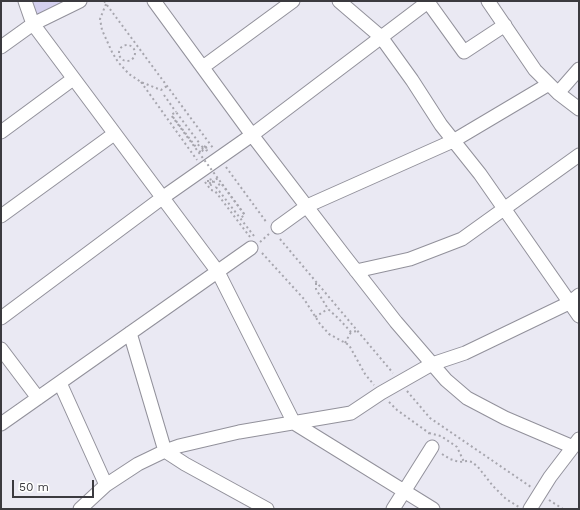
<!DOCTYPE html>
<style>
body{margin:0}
#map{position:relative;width:580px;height:510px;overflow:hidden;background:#eae9f3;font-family:"Work Sans",sans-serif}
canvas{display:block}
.frame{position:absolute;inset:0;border:2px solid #3b3a3f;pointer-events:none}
.scale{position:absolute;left:12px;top:480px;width:82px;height:18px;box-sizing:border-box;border:2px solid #3b3a3f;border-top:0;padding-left:5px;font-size:12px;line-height:14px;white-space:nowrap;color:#3b3a3f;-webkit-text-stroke:3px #fff;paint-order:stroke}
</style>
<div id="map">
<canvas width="580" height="510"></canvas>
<div class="frame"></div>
<div class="scale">50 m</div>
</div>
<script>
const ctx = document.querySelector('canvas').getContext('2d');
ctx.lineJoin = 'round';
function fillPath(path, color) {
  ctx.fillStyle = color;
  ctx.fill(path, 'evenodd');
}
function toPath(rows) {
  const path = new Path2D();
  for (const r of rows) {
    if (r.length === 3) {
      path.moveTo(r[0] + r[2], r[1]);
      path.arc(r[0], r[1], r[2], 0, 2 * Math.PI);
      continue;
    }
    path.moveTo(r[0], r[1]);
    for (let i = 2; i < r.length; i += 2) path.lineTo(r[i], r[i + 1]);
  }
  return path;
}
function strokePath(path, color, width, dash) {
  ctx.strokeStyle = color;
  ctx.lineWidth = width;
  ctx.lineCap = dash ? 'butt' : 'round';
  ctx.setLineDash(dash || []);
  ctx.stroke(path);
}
const green = toPath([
 [28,1,71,1,33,19]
]);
const path = toPath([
 [104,1,213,148],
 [106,4,100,19,102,30,112,52,118,62,129,74,141,82,161,90,167,86],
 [127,53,8],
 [141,82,197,160],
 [164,95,176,112],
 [199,152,203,150,202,147,203,146,206,147,207,150,205,152,203,151,201,149,201,148,203,146,206,147,207,150],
 [226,167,267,223],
 [208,180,208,182,211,185,214,183,214,182,213,180,212,179,209,180,209,182,211,184,213,183,213,181,218,178],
 [205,182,211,190,215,191,250,237],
 [244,214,221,183,216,187,254,236],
 [280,239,393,373],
 [260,242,269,234],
 [262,253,304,299,320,324,329,334,349,345,365,374,374,385],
 [316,283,316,289,328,309,338,318,351,332,357,331],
 [315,317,328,309],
 [345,343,351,332],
 [407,391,430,418,531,487],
 [389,402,397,410,429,433,429,436],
 [429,433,441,436,457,447,464,462],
 [442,454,450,459,459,462,468,461,472,462,478,467,493,486,506,499,519,507],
 [549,500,563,509]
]);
const minor = toPath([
 [25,1,33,24,218,272,294,423,433,509],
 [154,1,252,135,343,254,396,322,446,380,467,398,505,418,573,447],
 [339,1,381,37,412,80,441,125,480,174,579,316],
 [488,1,535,70,558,93,579,109],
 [428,2,464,52,505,25],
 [1,47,33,24,80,1],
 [203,67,293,1],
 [558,93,579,69],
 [1,132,73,79],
 [1,216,114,134],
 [278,227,307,206,453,141,549,84],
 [356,271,410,259,462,239,579,155],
 [1,318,162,198,252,135,429,1],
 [130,333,165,451,185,464,267,509],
 [1,349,38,398],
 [60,383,106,485],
 [1,424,251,248],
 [80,509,106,485,138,464,165,451,179,446,239,432,351,413,381,393,432,364,465,353,569,303,579,295],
 [393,509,432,447],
 [530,509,550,477,579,439]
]);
const pathBridge = toPath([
 [173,117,196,147,200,144,176,112,171,115,245,215,240,218]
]);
fillPath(green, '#d4d0ef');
strokePath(minor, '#92919b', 15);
strokePath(path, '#a7a6ae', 2, [2, 3]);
strokePath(minor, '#fff', 13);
strokePath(pathBridge, '#a7a6ae', 2, [2, 3]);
</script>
